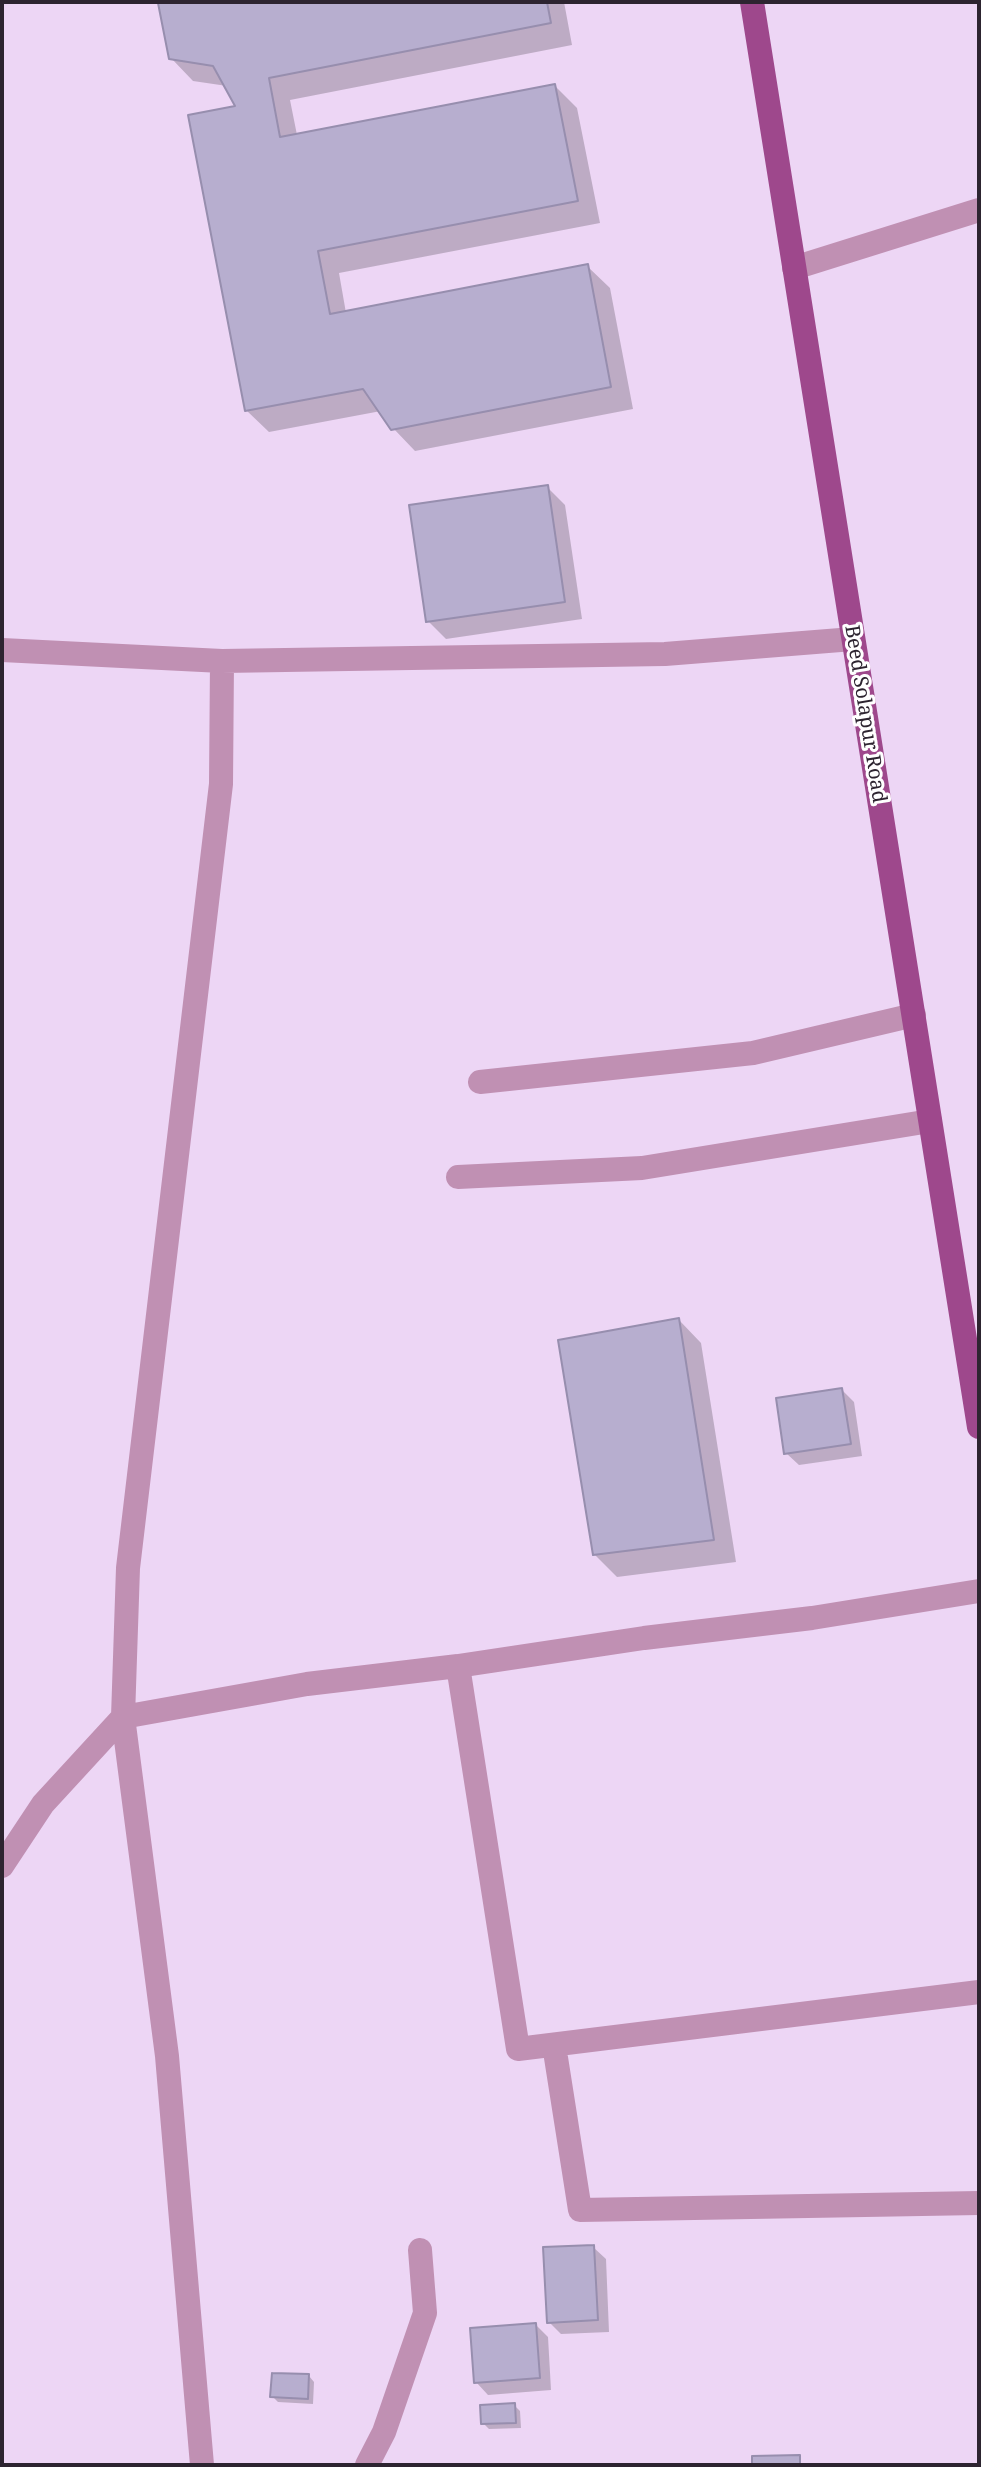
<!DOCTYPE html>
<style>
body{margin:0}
#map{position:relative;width:981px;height:2467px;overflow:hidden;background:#edd6f5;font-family:"Noto Serif",serif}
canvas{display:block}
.frame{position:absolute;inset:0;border:4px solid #2d2430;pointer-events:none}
</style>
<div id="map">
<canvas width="981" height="2467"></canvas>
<div class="frame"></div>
</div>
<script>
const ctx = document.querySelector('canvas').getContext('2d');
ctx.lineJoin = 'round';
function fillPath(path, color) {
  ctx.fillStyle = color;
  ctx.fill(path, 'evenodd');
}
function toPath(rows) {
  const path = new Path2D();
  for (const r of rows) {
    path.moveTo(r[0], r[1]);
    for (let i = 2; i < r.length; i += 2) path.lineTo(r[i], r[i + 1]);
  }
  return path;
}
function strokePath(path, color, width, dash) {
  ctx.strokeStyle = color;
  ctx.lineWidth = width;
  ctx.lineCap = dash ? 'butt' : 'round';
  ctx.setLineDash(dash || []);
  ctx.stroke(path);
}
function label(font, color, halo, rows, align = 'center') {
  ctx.font = font + ' "Noto Serif",serif';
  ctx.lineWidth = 6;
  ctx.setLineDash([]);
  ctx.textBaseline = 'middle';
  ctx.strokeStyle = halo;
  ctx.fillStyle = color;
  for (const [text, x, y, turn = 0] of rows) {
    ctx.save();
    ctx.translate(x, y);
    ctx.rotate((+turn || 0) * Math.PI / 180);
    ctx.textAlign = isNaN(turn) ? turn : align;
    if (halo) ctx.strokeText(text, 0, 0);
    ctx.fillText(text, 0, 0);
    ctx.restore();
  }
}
const shadow = toPath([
 [173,2,564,2,572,45,290,100,297,135,555,86,577,108,600,223,339,273,346,313,587,266,610,288,633,409,415,451,393,428,381,411,269,432,246,410,239,107,227,86,193,81,171,58,160,4],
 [547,487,565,505,582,619,446,639,428,621],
 [679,1320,701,1343,736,1562,617,1577,594,1554],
 [842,1390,854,1402,862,1456,799,1465,786,1453],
 [593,2247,606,2259,609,2332,561,2334,549,2322],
 [536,2325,548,2337,551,2390,488,2395,476,2382],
 [309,2376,314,2382,313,2404,278,2402,272,2396],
 [514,2405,520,2411,521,2428,489,2429,483,2423]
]);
const building = toPath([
 [547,2,551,23,269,78,280,137,555,84,578,201,318,251,330,314,588,264,611,387,391,430,363,389,245,411,188,115,235,106,213,66,169,59,158,3,547,2],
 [548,485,565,602,426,622,409,505,548,485],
 [679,1318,714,1540,593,1555,558,1340,679,1318],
 [842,1388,851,1444,784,1454,776,1398,842,1388],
 [594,2245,598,2320,547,2323,543,2247,594,2245],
 [536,2323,540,2378,474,2383,470,2328,536,2323],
 [272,2373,309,2374,308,2399,270,2397,272,2373],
 [515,2403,516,2423,481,2424,480,2405,515,2403],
 [800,2455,800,2465,752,2465,752,2456,800,2455]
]);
const minor = toPath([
 [794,268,979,210],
 [2,650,222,661],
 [480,1082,753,1053,914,1015],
 [458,1177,642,1168,930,1121],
 [458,1666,518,2049,979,1992],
 [2,1866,43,1804,123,1717,307,1684,458,1666,644,1638,812,1618,979,1591],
 [554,2045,580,2210,979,2203],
 [202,2465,167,2056,123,1717,128,1568,221,784,222,661,665,654,853,639],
 [367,2465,384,2432,425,2313,420,2250]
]);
const major = toPath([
 [752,2,979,1427]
]);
const streetNames = [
 ["Beed Solapur Road",865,714,81]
];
fillPath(shadow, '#0003');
fillPath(building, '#b7aecf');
strokePath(building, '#978eae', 2);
strokePath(minor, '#c090b3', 24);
strokePath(major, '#9e488c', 24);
label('20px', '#2d2430', '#fff', streetNames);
</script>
